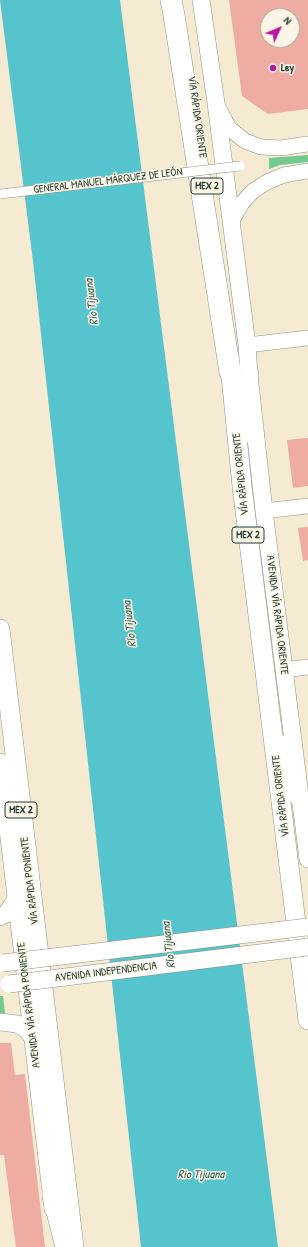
<!DOCTYPE html>
<meta charset="utf-8">
<style>
body{margin:0}
#map{position:relative;width:308px;height:1247px;overflow:hidden;background:#f5ead2;font-family:"Patrick Hand",sans-serif}
canvas{display:block}
.north{position:absolute;left:260px;top:8px;width:40px;height:40px;box-sizing:border-box;background:#fcf5e5;border:1px solid #a4ab9e;border-radius:50%;rotate:46deg;font-size:11px;font-weight:700;line-height:16px;text-align:center;color:#1f3d34}
.north::after{content:'';display:block;margin:auto;width:14px;height:18px;background:#b5179e;clip-path:polygon(50% 0,100% 100%,50% 72%,0 100%)}
</style>
<div id="map">
<canvas width="308" height="1247"></canvas>
<div class="north">N</div>
</div>
<script>
const ctx = document.querySelector('canvas').getContext('2d');
ctx.lineJoin = 'round';
function fillPath(path, color) {
  ctx.fillStyle = color;
  ctx.fill(path, 'evenodd');
}
function toPath(rows) {
  const path = new Path2D();
  for (const r of rows) {
    path.moveTo(r[0], r[1]);
    for (let i = 2; i < r.length; i += 2) path.lineTo(r[i], r[i + 1]);
  }
  return path;
}
function strokePath(path, color, width, dash) {
  ctx.strokeStyle = color;
  ctx.lineWidth = width;
  ctx.lineCap = dash ? 'butt' : 'round';
  ctx.setLineDash(dash || []);
  ctx.stroke(path);
}
function label(font, color, halo, rows, align = 'center') {
  ctx.font = font + ' "Patrick Hand",sans-serif';
  ctx.lineWidth = 3;
  ctx.setLineDash([]);
  ctx.textBaseline = 'middle';
  ctx.strokeStyle = halo;
  ctx.fillStyle = color;
  for (const [text, x, y, turn = 0] of rows) {
    ctx.save();
    ctx.translate(x, y);
    ctx.rotate((+turn || 0) * Math.PI / 180);
    ctx.textAlign = isNaN(turn) ? turn : align;
    if (halo) ctx.strokeText(text, 0, 0);
    ctx.fillText(text, 0, 0);
    ctx.restore();
  }
}
const green = toPath([
 [308,155,308,162,280,165,269,169,269,158],
 [0,996,3,996,5,1013,0,1014]
]);
const water = toPath([
 [0,0,120,0,278,1247,141,1247,33,261]
]);
const building = toPath([
 [229,0,308,0,308,109,268,114,242,96],
 [268,16,292,16,292,40,268,40],
 [308,438,308,486,293,488,287,440],
 [308,527,308,560,303,561,298,528],
 [0,1043,11,1043,15,1075,25,1074,45,1247,16,1247,4,1155,0,1155]
]);
const tertiary = toPath([
 [218,107,229,128,245,141,261,147,281,148,308,144],
 [231,222,242,203,253,191,267,182,284,175,308,171],
 [247,345,308,338],
 [264,511,308,506],
 [284,670,308,667]
]);
const secondary = toPath([
 [201,0,216,103,247,345,249,375,264,511,308,859],
 [0,762,53,1209],
 [0,917,6,914,17,898],
 [0,1022,17,1024,26,1029,33,1038]
]);
const trunk = toPath([
 [229,356,242,486,308,1020],
 [245,433,249,375],
 [0,629,74,1247],
 [283,745,299,797],
 [6,812,7,773],
 [52,1196,64,1243]
]);
const motorway = toPath([
 [171,0,174,15,230,372]
]);
const pedestrianBridge = toPath([
 [0,194,240,166]
]);
const secondaryBridge = toPath([
 [3,963,308,927],
 [9,984,308,947]
]);
const markers = [
 [273,68,4,"#b5179e"]
];
const shields = [
 [207,186,32],
 [248,535,32],
 [21,810,32]
];
const shieldNames = [
 ["MEX 2",207,186],
 ["MEX 2",248,535],
 ["MEX 2",21,810]
];
const poiNames = [
 ["Ley",281,68]
];
const streetNames = [
 ["VÍA RÁPIDA ORIENTE",197,117,82],
 ["GENERAL MANUEL MÁRQUEZ DE LEÓN",108,181,-7],
 ["VÍA RÁPIDA ORIENTE",241,474,-96],
 ["AVENIDA VÍA RÁPIDA ORIENTE",277,615,83],
 ["VÍA RÁPIDA ORIENTE",281,796,-97],
 ["VÍA RÁPIDA PONIENTE",30,881,-97],
 ["AVENIDA INDEPENDENCIA",106,972,-7],
 ["AVENIDA VÍA RÁPIDA PONIENTE",29,1005,-97]
];
const waterNames = [
 ["Río Tijuana",92,302,-97],
 ["Río Tijuana",130,624,-97],
 ["Río Tijuana",169,945,-97],
 ["Rio Tijuana",201,1175]
];
fillPath(green, '#73ca8f');
fillPath(water, '#56c4cc');
fillPath(building, '#efaca2');
strokePath(tertiary, '#8a9483', 16);
strokePath(secondary, '#8a9483', 18);
strokePath(trunk, '#8a9483', 20);
strokePath(motorway, '#8a9483', 22);
strokePath(tertiary, '#fff', 15);
strokePath(secondary, '#fff', 17);
strokePath(trunk, '#fff', 19);
strokePath(motorway, '#fff', 21);
strokePath(pedestrianBridge, '#8a9483', 10, []);
strokePath(secondaryBridge, '#8a9483', 18, []);
strokePath(pedestrianBridge, '#fff', 9);
strokePath(secondaryBridge, '#fff', 17);
for (const [x, y, r, color] of markers) {
  const dot = new Path2D();
  dot.arc(x, y, r, 0, 2 * Math.PI);
  ctx.fillStyle = color;
  ctx.fill(dot);
  strokePath(dot, '#fcf5e5', 1.5);
}
for (const [x, y, w] of shields) {
  const box = new Path2D();
  box.roundRect(x - w / 2, y - 8, w, 16, 3);
  ctx.fillStyle = '#fcf5e5';
  ctx.fill(box);
  strokePath(box, '#1f3d34', 1);
}
label('bold 10px', '#1f3d34', null, shieldNames);
label('bold 11px', '#1f3d34', '#fcf5e5', poiNames, 'left');
label('11px', '#1f3d34', '#fcf5e5', streetNames);
label('italic 12px', '#2d5f5a', '#fcf5e5', waterNames);
</script>
